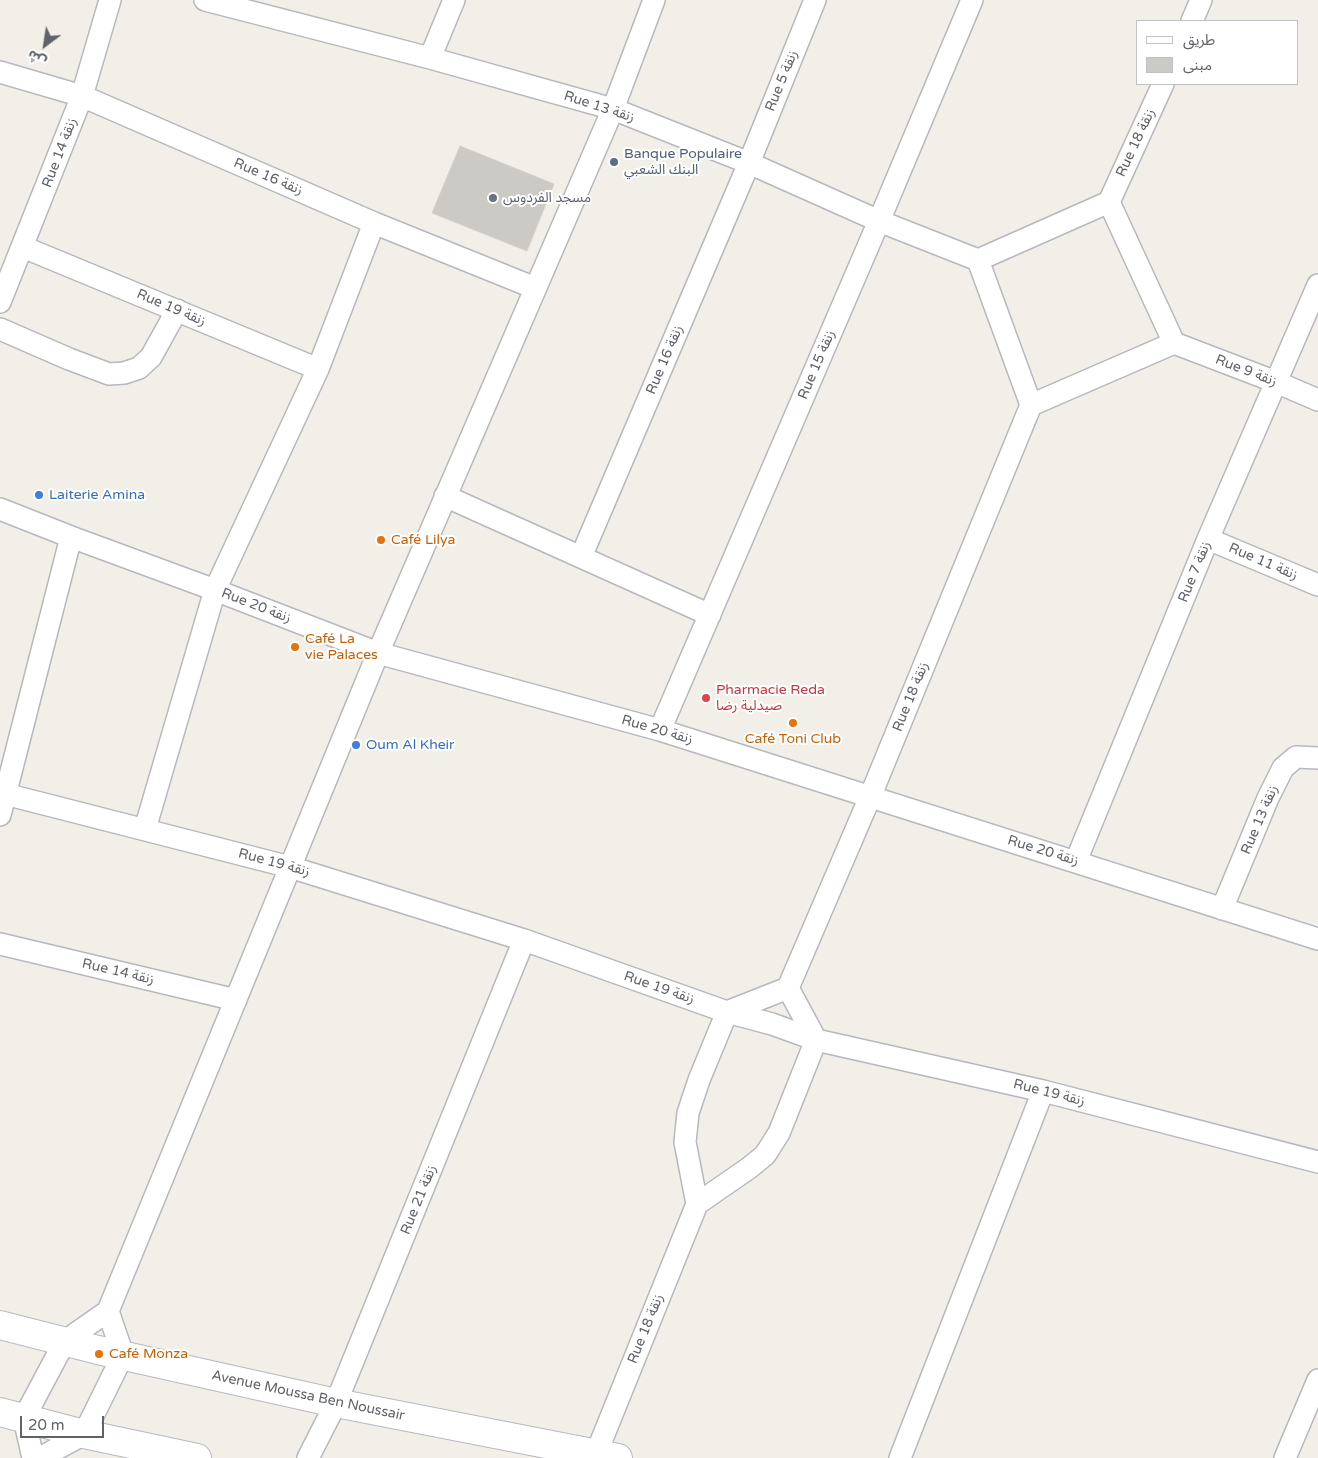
<!DOCTYPE html>
<meta charset="utf-8">
<style>
body{margin:0}
#map{position:relative;width:1318px;height:1458px;overflow:hidden;background:#f1efe8;font-family:"Varela Round","Noto Sans Arabic",sans-serif}
canvas{display:block}
.legend{position:absolute;left:1136px;top:20px;width:162px;height:65px;box-sizing:border-box;background:#fff;border:1px solid #bfc1c3;margin:0;padding:6px 9px;list-style:none;font-size:15px;color:#5f6368}
.legend li{display:flex;align-items:center;gap:10px;height:25px}
.legend b{width:25px;border:1px solid #bfc1c3}
.north{position:absolute;left:20px;top:20px;width:50px;height:50px;-webkit-text-stroke:4px #fff;paint-order:stroke;rotate:211deg;font-size:14px;font-weight:700;line-height:20px;text-align:center;color:#5f6368}
.north::after{content:'';display:block;margin:auto;width:18px;height:22px;background:#5f6368;clip-path:polygon(50% 0,100% 100%,50% 72%,0 100%)}
.scale{position:absolute;left:20px;top:1416px;width:84px;height:22px;box-sizing:border-box;border:2px solid #5f6368;border-top:0;padding-left:6px;font-size:15px;line-height:18px;white-space:nowrap;color:#5f6368;-webkit-text-stroke:4px #fff;paint-order:stroke}
</style>
<div id="map">
<canvas width="1318" height="1458"></canvas>
<ul class="legend">
<li><b style="height:6px;background:#fff"></b>طريق</li>
<li><b style="height:14px;background:#cccac5"></b>مبنى</li>
</ul>
<div class="north">ش</div>
<div class="scale">20 m</div>
</div>
<script>
const ctx = document.querySelector('canvas').getContext('2d');
ctx.lineJoin = 'round';
function fillPath(path, color) {
  ctx.fillStyle = color;
  ctx.fill(path, 'evenodd');
}
function toPath(rows) {
  const path = new Path2D();
  for (const r of rows) {
    path.moveTo(r[0], r[1]);
    for (let i = 2; i < r.length; i += 2) path.lineTo(r[i], r[i + 1]);
  }
  return path;
}
function strokePath(path, color, width, dash) {
  ctx.strokeStyle = color;
  ctx.lineWidth = width;
  ctx.lineCap = dash ? 'butt' : 'round';
  ctx.setLineDash(dash || []);
  ctx.stroke(path);
}
function label(font, color, halo, rows, align = 'center') {
  ctx.font = font + ' "Varela Round","Noto Sans Arabic",sans-serif';
  ctx.lineWidth = 4;
  ctx.setLineDash([]);
  ctx.textBaseline = 'middle';
  ctx.strokeStyle = halo;
  ctx.fillStyle = color;
  for (const [text, x, y, turn = 0] of rows) {
    ctx.save();
    ctx.translate(x, y);
    ctx.rotate((+turn || 0) * Math.PI / 180);
    ctx.textAlign = isNaN(turn) ? turn : align;
    if (halo) ctx.strokeText(text, 0, 0);
    ctx.fillText(text, 0, 0);
    ctx.restore();
  }
}
const building = toPath([
 [460,146,554,184,527,251,432,213,460,146]
]);
const street = toPath([
 [205,0,430,58,613,109,749,163,879,221,978,260],
 [1192,21,1201,0],
 [430,58,454,0],
 [0,72,82,96,374,223,535,288],
 [1109,202,1163,84],
 [23,247,318,369],
 [0,302,82,96,110,0],
 [0,329,69,359,109,374,124,373,139,368,151,357,177,310],
 [1174,343,1276,382,1318,400],
 [1031,405,1174,343,1109,202],
 [1031,405,978,260,1109,202],
 [445,496,710,615],
 [0,509,71,537,215,590,378,653,660,730,1318,939],
 [1208,539,1318,585],
 [581,557,749,163,815,0],
 [660,730,879,221,972,0],
 [5,794,290,867,524,940,727,1012,772,1024,816,1040,1043,1091,1318,1162],
 [0,815,71,537],
 [145,829,215,590,318,369,374,223],
 [1076,861,1208,539,1318,285],
 [1222,909,1268,798,1283,768,1296,757,1318,758],
 [0,944,236,1000],
 [697,1204,749,1168,765,1155,779,1133,816,1040,788,988],
 [596,1454,697,1204,685,1142,688,1113,699,1080,727,1012,788,988,870,797,1031,405],
 [33,1458,24,1418,65,1341,108,1311,378,653,613,109,654,0],
 [40,1458,84,1434,123,1355,108,1311],
 [308,1458,336,1403,524,940],
 [900,1458,1043,1091],
 [1285,1458,1318,1380]
]);
const secondary = toPath([
 [0,1325,98,1350,336,1403,618,1458],
 [0,1412,84,1434,197,1458]
]);
const markers = [
 [614,162,5,"#5c6f8a"],
 [493,198,5,"#6b7280"],
 [39,495,5,"#3f7fe0"],
 [381,540,5,"#e8710a"],
 [295,647,5,"#e8710a"],
 [706,698,5,"#e0444e"],
 [793,723,5,"#e8710a"],
 [356,745,5,"#3f7fe0"],
 [99,1354,5,"#e8710a"]
];
const streetNames = [
 ["Rue 5 زنقة",782,81,-68],
 ["Rue 13 زنقة",599,107,18],
 ["Rue 18 زنقة",1136,143,-65],
 ["Rue 14 زنقة",60,153,-69],
 ["Rue 16 زنقة",268,177,23],
 ["Rue 19 زنقة",171,308,23],
 ["Rue 16 زنقة",665,360,-67],
 ["Rue 15 زنقة",817,365,-67],
 ["Rue 9 زنقة",1246,371,21],
 ["Rue 11 زنقة",1263,562,23],
 ["Rue 7 زنقة",1195,572,-68],
 ["Rue 20 زنقة",256,606,21],
 ["Rue 18 زنقة",911,697,-68],
 ["Rue 20 زنقة",657,730,16],
 ["Rue 13 زنقة",1260,820,-67],
 ["Rue 20 زنقة",1043,851,17],
 ["Rue 19 زنقة",274,863,15],
 ["Rue 14 زنقة",118,972,13],
 ["Rue 19 زنقة",659,988,19],
 ["Rue 19 زنقة",1049,1093,14],
 ["Rue 21 زنقة",419,1200,-68],
 ["Rue 18 زنقة",646,1329,-68],
 ["Avenue Moussa Ben Noussair",308,1396,12]
];
const serviceNames = [
 ["Banque Populaire",624,154],
 ["البنك الشعبي",624,170]
];
const worshipNames = [
 ["مسجد الفردوس",503,198]
];
const shopNames = [
 ["Laiterie Amina",49,495],
 ["Oum Al Kheir",366,745]
];
const foodNames = [
 ["Café Lilya",391,540],
 ["Café La",305,639],
 ["vie Palaces",305,655],
 ["Café Toni Club",793,739,"center"],
 ["Café Monza",109,1354]
];
const healthNames = [
 ["Pharmacie Reda",716,690],
 ["صيدلية رضا",716,706]
];
fillPath(building, '#cccac5');
strokePath(building, '#d6d1c6', 1);
strokePath(street, '#b5b8bc', 24);
strokePath(secondary, '#b6babf', 30);
strokePath(street, '#fff', 21);
strokePath(secondary, '#fff', 28);
for (const [x, y, r, color] of markers) {
  const dot = new Path2D();
  dot.arc(x, y, r, 0, 2 * Math.PI);
  ctx.fillStyle = color;
  ctx.fill(dot);
  strokePath(dot, '#fff', 2);
}
label('14px', '#5f6368', '#fff', streetNames);
label('14px', '#4e5e75', '#fff', serviceNames, 'left');
label('14px', '#5b616d', '#fff', worshipNames, 'left');
label('14px', '#366cbe', '#fff', shopNames, 'left');
label('14px', '#c56008', '#fff', foodNames, 'left');
label('14px', '#be3a42', '#fff', healthNames, 'left');
</script>
